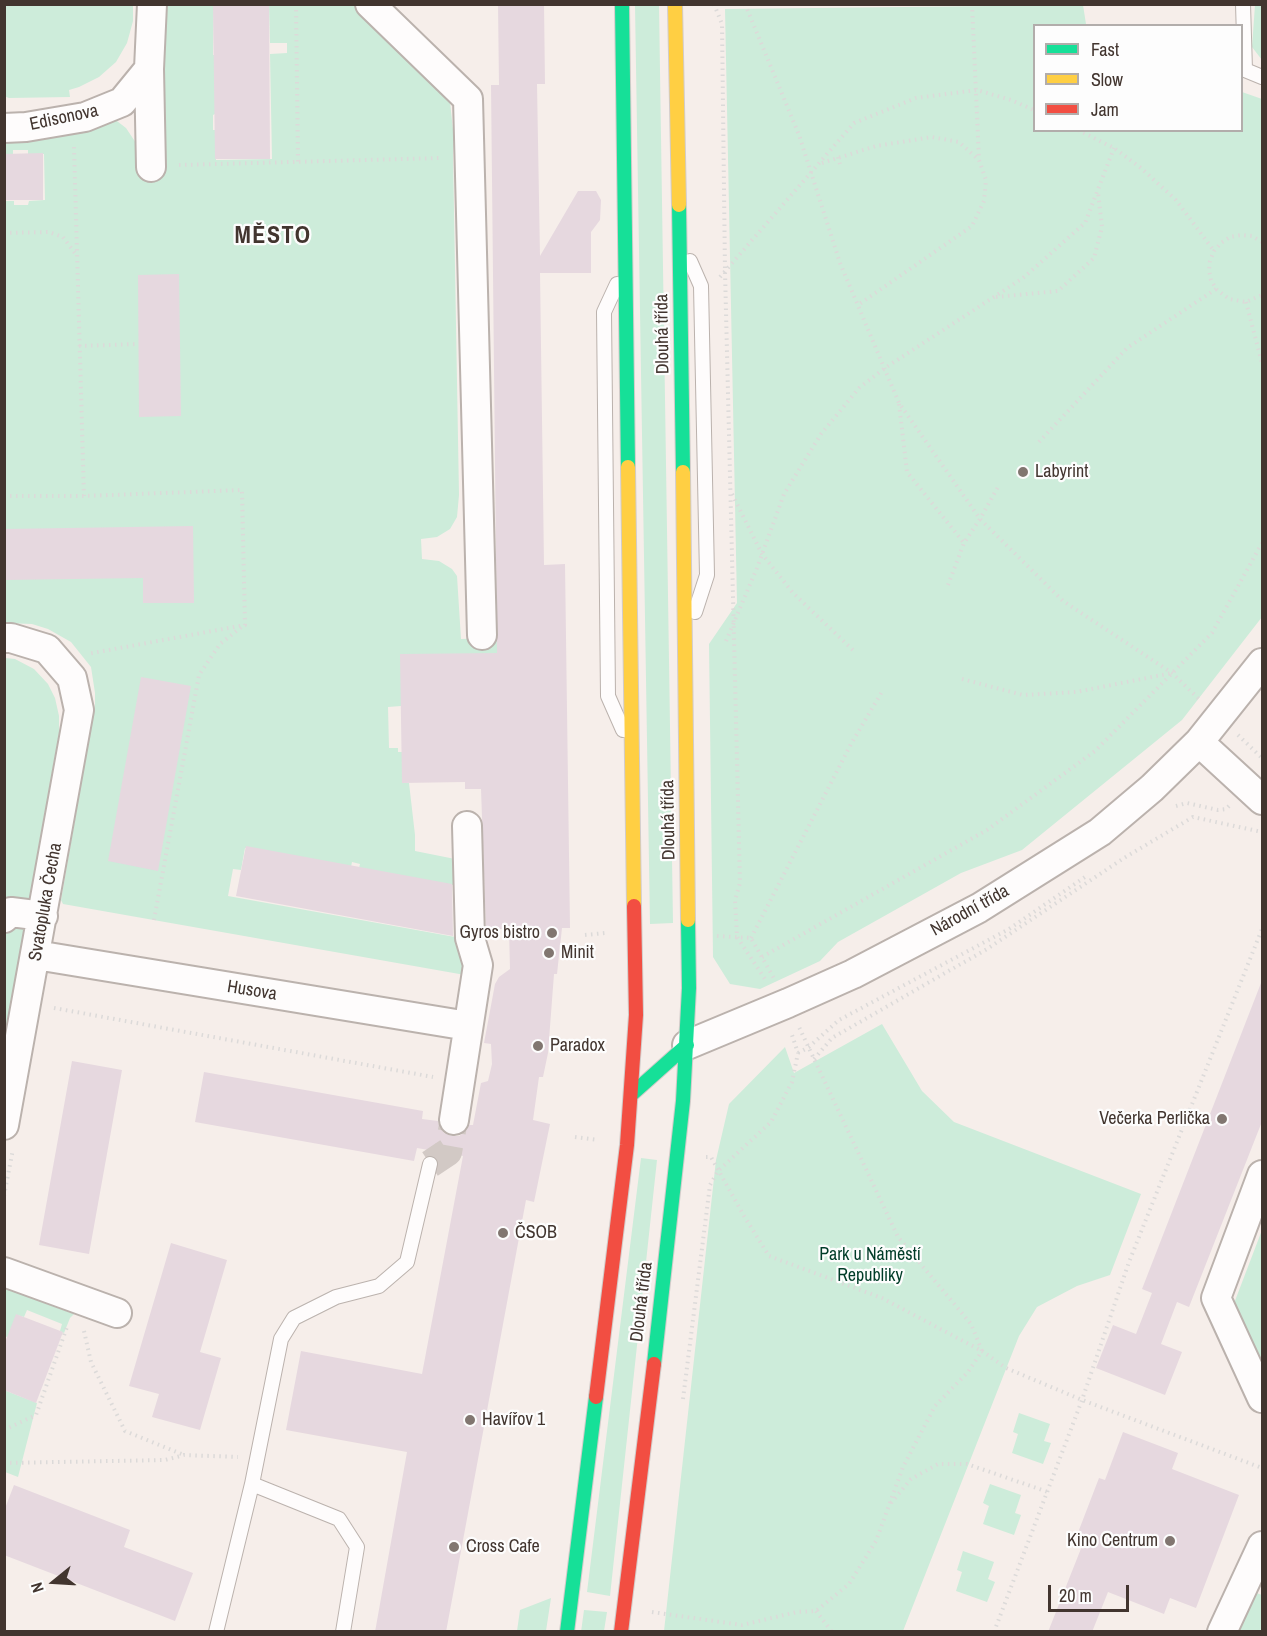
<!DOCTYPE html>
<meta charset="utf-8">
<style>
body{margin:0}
#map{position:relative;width:1267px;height:1636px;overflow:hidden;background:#f6eeea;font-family:"Archivo Narrow",sans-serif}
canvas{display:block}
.frame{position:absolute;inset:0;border:6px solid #42352f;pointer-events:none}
.legend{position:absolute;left:1033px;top:24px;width:210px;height:108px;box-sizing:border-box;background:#fdfdfd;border:2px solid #b2adab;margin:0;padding:8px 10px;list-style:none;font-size:18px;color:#42352f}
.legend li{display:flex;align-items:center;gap:12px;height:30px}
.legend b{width:30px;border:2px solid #b2adab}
.north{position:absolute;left:24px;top:1552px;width:60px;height:60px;-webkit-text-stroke:4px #fdfdfd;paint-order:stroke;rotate:252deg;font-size:16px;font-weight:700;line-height:24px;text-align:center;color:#42352f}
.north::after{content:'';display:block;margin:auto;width:21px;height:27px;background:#42352f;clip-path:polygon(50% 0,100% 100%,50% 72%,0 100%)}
.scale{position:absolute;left:1048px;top:1585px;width:81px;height:27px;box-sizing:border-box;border:3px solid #42352f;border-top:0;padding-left:8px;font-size:18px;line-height:21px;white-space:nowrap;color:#42352f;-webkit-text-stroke:4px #fdfdfd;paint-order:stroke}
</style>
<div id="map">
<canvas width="1267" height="1636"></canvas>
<div class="frame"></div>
<ul class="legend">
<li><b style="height:8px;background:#16e098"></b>Fast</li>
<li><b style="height:8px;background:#ffcf43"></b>Slow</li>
<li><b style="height:8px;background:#f24e42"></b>Jam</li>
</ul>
<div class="north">N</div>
<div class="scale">20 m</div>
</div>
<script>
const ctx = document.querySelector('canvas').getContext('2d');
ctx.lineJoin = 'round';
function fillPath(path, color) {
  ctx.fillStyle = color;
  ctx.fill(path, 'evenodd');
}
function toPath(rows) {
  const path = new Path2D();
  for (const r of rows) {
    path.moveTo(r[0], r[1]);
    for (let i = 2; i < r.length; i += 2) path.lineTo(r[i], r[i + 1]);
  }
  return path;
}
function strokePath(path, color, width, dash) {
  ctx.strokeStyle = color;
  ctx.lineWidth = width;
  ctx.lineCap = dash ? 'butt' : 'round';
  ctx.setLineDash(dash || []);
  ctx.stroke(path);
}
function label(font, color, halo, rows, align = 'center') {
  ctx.font = font + ' "Archivo Narrow",sans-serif';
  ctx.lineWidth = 4.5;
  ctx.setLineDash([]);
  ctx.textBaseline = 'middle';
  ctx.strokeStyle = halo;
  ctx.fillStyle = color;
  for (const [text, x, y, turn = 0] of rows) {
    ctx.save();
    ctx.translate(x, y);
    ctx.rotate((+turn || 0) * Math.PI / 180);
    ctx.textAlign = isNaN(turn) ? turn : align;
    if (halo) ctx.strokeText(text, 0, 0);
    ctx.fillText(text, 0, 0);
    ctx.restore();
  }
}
const green = toPath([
 [162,4,214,5,213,55,215,55,215,114,213,115,213,130,215,130,216,160,272,159,270,54,287,53,287,43,270,43,269,5,360,5,450,102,454,139,453,154,459,495,457,517,450,529,437,537,421,539,422,559,439,561,452,569,457,576,461,639,498,638,499,652,401,706,388,707,389,748,398,748,398,752,402,752,402,783,409,783,415,835,415,851,460,860,464,887,359,868,360,864,352,862,351,867,245,848,241,870,233,869,228,896,455,937,464,930,465,975,63,904,61,900,95,704,95,693,91,667,71,642,48,629,32,624,5,623,5,201,14,201,14,205,28,205,29,201,45,200,44,154,28,154,28,150,13,150,13,154,5,154,4,120,113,118,126,128,136,143],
 [4,5,133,5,133,21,127,43,116,62,99,77,79,87,69,90,70,97,9,98,4,96],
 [635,5,659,5,673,923,650,924],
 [1083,5,1086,24,1112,25,1034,26,1034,130,1242,130,1242,92,1262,99,1262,617,1182,720,1022,850,961,873,838,942,820,961,760,989,730,984,713,957,709,644,737,603,725,9],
 [1255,5,1262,5,1262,60,1252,47],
 [5,658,15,659,34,669,48,684,55,698,59,716,59,733,5,1035],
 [882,1024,922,1091,954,1122,1141,1194,1110,1275,1077,1286,1037,1307,1019,1336,903,1631,664,1631,716,1160,729,1104,785,1047,794,1073],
 [641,1158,657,1160,610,1596,587,1592],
 [1262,1230,1262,1380,1233,1306],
 [4,1288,74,1314,70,1318,64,1333,60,1331,62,1324,27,1310,24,1317,17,1315,9,1338,5,1336],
 [4,1390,37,1403,18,1477,5,1472],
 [1019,1413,1050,1424,1044,1441,1051,1443,1043,1464,1012,1453,1018,1434,1013,1432],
 [990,1484,1021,1495,1015,1513,1021,1515,1014,1535,983,1524,989,1506,983,1503],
 [963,1551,994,1562,988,1579,995,1582,987,1602,956,1591,962,1572,957,1570],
 [1248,1590,1262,1595,1262,1631,1231,1632],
 [551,1598,546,1631,517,1631,520,1610],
 [584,1610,607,1612,604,1631,581,1632]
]);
const building = toPath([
 [213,4,269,4,270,159,215,159],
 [498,4,544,4,545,84,537,84,540,256,578,191,596,191,601,200,600,220,591,232,591,273,540,273,544,565,565,564,570,928,562,928,557,974,554,974,548,1053,543,1077,539,1077,533,1120,550,1124,534,1202,526,1200,446,1632,375,1632,407,1452,286,1430,301,1351,422,1374,463,1156,417,1148,414,1161,195,1122,204,1072,423,1111,422,1119,438,1121,439,1126,444,1133,452,1136,459,1136,466,1131,469,1125,473,1125,481,1083,488,1081,492,1064,491,1044,484,1043,495,984,499,977,510,969,509,929,486,929,481,789,465,789,465,782,402,783,400,654,497,653,491,85,499,85],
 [43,153,43,200,4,200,4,154],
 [179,274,181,416,139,417,138,275],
 [193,526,194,603,143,603,143,578,4,580,4,529],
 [141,677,191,686,158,871,108,861],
 [246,846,452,884,453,936,236,896],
 [1261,983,1263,984,1263,1119,1189,1307,1177,1302,1161,1344,1182,1352,1165,1395,1096,1368,1113,1325,1136,1334,1152,1293,1142,1289],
 [72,1061,122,1070,89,1254,39,1245],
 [171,1243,227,1260,200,1352,221,1358,200,1430,152,1417,159,1394,129,1386],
 [16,1314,63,1332,36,1403,4,1390,4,1345],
 [1123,1432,1178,1453,1172,1469,1239,1495,1196,1608,1170,1598,1164,1614,1108,1592,1092,1632,1048,1632,1082,1546,1074,1543,1099,1478,1105,1480],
 [14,1485,130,1530,124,1547,193,1573,175,1621,4,1555,4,1511]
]);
const streetTunnel = toPath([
 [430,1164,448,1152,454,1120]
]);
const path = toPath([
 [296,4,298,162],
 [714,4,722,24,725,271,740,883,735,900,737,937,767,982],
 [745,4,799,135,840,263,899,403,980,519,1063,601,1172,673,1199,699],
 [972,4,979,160],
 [1078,130,1114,148,1141,168,1176,200,1214,251],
 [74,147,84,496],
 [838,157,840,164],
 [822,163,876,146,932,137,959,142,979,160,986,180,984,201,972,226,858,305],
 [179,165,441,158],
 [4,233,49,232,63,237,77,256],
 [1262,242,1252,236,1241,235,1230,237,1221,243,1214,251,1210,261,1209,270,1211,280,1216,289,1229,299,1246,302,1262,295],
 [720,277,854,123,916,98,977,90,1011,100,1034,110],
 [996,297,1058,291,1094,258,1102,227,1098,192],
 [1246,302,1262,363],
 [79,346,138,344],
 [899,404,907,472,964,543],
 [1039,442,1127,348,1216,289],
 [732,494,762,554,793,593,855,652],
 [4,496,84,496,242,490,245,625,87,654],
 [948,585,964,543,980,519,998,487],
 [726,641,757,568,784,494,821,434,859,388,885,368,1023,278,1085,223,1114,148],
 [962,679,1023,695,1076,692,1172,673],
 [1238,735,1262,758],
 [1176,806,1187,803,1218,810,1226,809,1229,806],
 [154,920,199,675,220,644,244,625],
 [585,935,605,933],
 [717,936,751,938,775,980],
 [751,938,851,744,883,690],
 [762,957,987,830,1095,751,1212,633,1262,543],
 [54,1008,433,1077],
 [798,1053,809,1047,839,1020,1009,929,1085,877],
 [814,1059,832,1038,987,949,1124,858,1193,817,1262,832],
 [575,1137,598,1140],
 [706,1157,711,1157,744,1216,769,1256,882,1298,982,1351,971,1324,898,1237,799,1027],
 [4,1196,13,1149],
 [84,1331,91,1362,125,1431,184,1455],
 [683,1399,710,1185,718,1171,771,1122,792,1082,798,1053,791,1032],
 [4,1430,36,1415,68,1324],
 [4,1463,165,1460,184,1455,238,1457],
 [891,1503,911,1479,938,1464,967,1464,1048,1492],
 [816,1611,832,1632],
 [652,1612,742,1625,797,1612,816,1611,849,1584,876,1541,903,1467,935,1406,968,1372,982,1351,1006,1368,1082,1400,1262,1468],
 [994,1632,1082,1400,1129,1262,1262,929]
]);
const lane = toPath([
 [1243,4,1245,70,1262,77],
 [690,261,701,286,707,575,695,612],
 [617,284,604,312,608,696,623,730],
 [216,1632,252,1484],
 [343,1632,357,1547,339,1519,252,1484,281,1339,294,1318,336,1297,379,1286,407,1262,430,1164]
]);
const street = toPath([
 [370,4,468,99,482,635],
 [149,69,151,167],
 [4,128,26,127,85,117,122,102,149,69,152,4],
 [4,638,11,638,47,649,72,678,79,710,4,1125],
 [1199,742,1262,800],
 [4,918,11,912,43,916],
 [36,955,468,1026],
 [687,1045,788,1003,853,974,979,908,1100,832,1152,788,1199,742,1262,663],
 [454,1120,478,965,470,938,467,826],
 [1262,1175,1216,1298,1262,1398],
 [4,1272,117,1313],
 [1222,1632,1262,1546]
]);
const fast = toPath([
 [622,4,628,467],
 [679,205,683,472],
 [632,1094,687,1045],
 [654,1364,683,1101,689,988,688,920],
 [567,1632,596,1397]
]);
const slow = toPath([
 [675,4,679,205],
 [628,467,634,906],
 [683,472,688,920]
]);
const jam = toPath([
 [596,1397,627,1145,636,1015,634,906],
 [621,1632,654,1364]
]);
const markers = [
 [1023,472,6,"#817670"],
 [552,933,6,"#817670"],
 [549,953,6,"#817670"],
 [538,1046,6,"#817670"],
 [1222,1119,6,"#817670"],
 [503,1233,6,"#817670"],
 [470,1420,6,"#817670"],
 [1170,1541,6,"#817670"],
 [454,1547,6,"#817670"]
];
const streetNames = [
 ["Edisonova",64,118,-12],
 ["Dlouhá třída",663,334,-91],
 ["Dlouhá třída",669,820,-91],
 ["Svatopluka Čecha",46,902,-80],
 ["Národní třída",970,911,-29],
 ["Husova",252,991,9],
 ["Dlouhá třída",642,1302,-83]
];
const poiNames = [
 ["Labyrint",1035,472],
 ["Gyros bistro",540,933,"right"],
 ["Minit",561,953],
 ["Paradox",550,1046],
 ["Večerka Perlička",1210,1119,"right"],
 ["ČSOB",515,1233],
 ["Havířov 1",482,1420],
 ["Kino Centrum",1158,1541,"right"],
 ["Cross Cafe",466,1547]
];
const parkNames = [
 ["Park u Náměstí",870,1255],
 ["Republiky",870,1276]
];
const districtNames = [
 ["MĚSTO",273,237]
];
fillPath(green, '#cdecda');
fillPath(building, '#e6d8df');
strokePath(streetTunnel, '#d2c9c5', 28, [28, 14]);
strokePath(lane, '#bbb2ad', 16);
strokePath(street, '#bbb2ad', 32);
strokePath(fast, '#d2ccca', 16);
strokePath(slow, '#d2ccca', 16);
strokePath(jam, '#d2ccca', 16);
strokePath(path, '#dcdad9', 4, [1.5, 4.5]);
strokePath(lane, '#fefcfc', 14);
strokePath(street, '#fefcfc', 28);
strokePath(fast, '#16e098', 14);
strokePath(slow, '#ffcf43', 14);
strokePath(jam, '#f24e42', 14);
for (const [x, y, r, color] of markers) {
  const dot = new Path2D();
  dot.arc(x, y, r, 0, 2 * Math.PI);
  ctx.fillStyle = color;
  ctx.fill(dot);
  strokePath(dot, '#fdfdfd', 2);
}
label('18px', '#42352f', '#fdfdfd', streetNames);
label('18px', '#42352f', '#fdfdfd', poiNames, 'left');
label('18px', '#003c28', '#fdfdfd', parkNames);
ctx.letterSpacing = '1.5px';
label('bold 24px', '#42352f', '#fdfdfd', districtNames);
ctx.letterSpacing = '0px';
</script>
